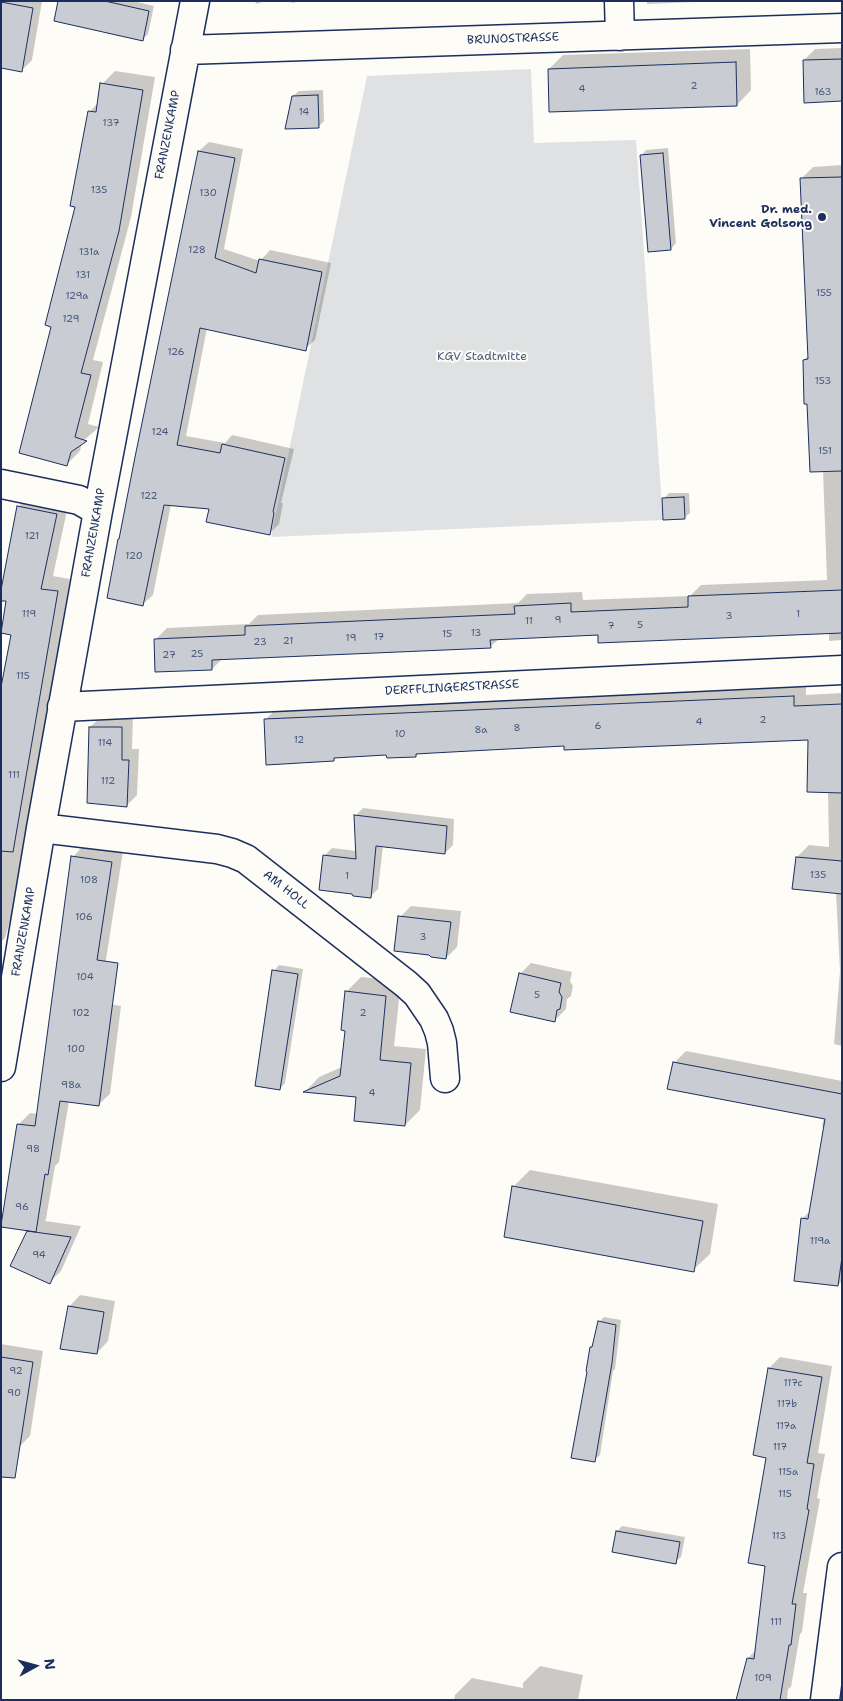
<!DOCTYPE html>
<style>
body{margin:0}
#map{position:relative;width:843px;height:1701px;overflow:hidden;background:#fdfcf7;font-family:"Shantell Sans",sans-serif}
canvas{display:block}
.frame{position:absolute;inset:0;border:2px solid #1b2f5e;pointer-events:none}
.north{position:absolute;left:10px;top:1641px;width:50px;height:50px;-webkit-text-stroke:4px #fdfcf7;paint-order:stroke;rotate:83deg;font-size:14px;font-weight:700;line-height:20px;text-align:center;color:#1b2f5e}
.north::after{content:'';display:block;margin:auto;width:18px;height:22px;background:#1b2f5e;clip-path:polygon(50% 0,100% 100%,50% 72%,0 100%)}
</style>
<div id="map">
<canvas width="843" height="1701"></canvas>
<div class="frame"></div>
<div class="north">N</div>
</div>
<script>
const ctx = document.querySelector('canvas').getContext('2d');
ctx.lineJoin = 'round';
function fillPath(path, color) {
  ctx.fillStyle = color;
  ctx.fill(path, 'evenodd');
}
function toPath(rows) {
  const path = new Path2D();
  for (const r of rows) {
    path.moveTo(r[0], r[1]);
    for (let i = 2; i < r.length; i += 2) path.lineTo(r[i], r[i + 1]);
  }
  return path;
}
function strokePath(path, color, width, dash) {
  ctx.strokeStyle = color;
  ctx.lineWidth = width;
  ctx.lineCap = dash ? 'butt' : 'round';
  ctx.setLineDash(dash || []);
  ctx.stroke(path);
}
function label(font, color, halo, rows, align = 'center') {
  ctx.font = font + ' "Shantell Sans",sans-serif';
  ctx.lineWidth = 4;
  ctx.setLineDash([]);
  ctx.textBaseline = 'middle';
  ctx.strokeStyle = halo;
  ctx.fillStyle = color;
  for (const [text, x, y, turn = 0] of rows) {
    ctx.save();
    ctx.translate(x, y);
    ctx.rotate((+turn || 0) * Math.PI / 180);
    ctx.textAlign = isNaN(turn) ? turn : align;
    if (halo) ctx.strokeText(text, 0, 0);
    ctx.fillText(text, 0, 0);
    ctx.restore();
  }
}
const green = toPath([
 [531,69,534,143,636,140,663,520,271,537,367,76]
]);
const shadow = toPath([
 [1,1,42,1,32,60,22,70,1,67],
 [60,1,133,1,154,6,148,34,142,40],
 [254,1,264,1,257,4],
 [284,1,297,1,294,3],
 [647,1,717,1,647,4],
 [842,48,842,100,804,60,815,49],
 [750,49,751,90,737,105,549,69,563,55],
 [115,71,155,77,131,217,93,360,103,362,88,424,99,427,82,442,80,451,67,464,53,326,77,206,89,112,99,102,102,84],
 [323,90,324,121,319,126,293,96,299,91],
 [209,142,243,149,224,249,260,261,270,250,331,263,315,340,305,349,207,328,186,436,225,443,232,435,294,449,281,503,283,503,279,524,269,534,210,508,171,504,153,595,143,604,119,539,121,537,199,151],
 [668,148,676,243,671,249,641,156,646,150],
 [842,165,842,640,829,641,829,633,599,633,500,638,490,647,222,659,212,669,155,640,167,628,249,624,258,615,518,603,527,594,582,592,583,600,690,596,701,585,827,580,823,470,808,402,804,360,809,355,801,179,813,167],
 [669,493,689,493,690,513,684,518,663,499],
 [31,494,69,501,53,576,70,579,13,910,5,938,1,942,1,694,12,634,7,600,18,507],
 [806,685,806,695,842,693,842,1046,834,1044,840,971,836,892,797,857,809,845,829,847,828,791,809,739,565,745,419,752,416,756,388,753,337,756,334,760,265,720,277,708],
 [102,716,133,716,132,749,139,749,137,795,126,806,90,727],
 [363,808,454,819,453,845,445,853,383,846,378,889,370,897,324,856,332,848,357,851,355,816],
 [84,845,123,851,105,966,93,977,73,857],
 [411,906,461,911,457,947,446,958,400,917],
 [531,963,572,972,570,981,573,986,571,996,567,999,566,1009,555,1020,520,974],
 [279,965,303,969,285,1083,280,1089,274,971],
 [361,977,401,981,394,1046,426,1049,420,1110,405,1125,357,1096,306,1091,319,1077,342,1067,346,1030,346,992],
 [63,996,121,1006,110,1094,98,1105,69,1101,59,1162,55,1166,46,1219,45,1221,81,1226,61,1271,50,1282,28,1232,30,1230,2,1226,19,1124,30,1113,38,1114],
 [686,1051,842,1081,842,1281,838,1285,802,1219,810,1211,825,1127,822,1126,824,1117,674,1063],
 [530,1170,718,1204,710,1254,693,1270,513,1187],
 [80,1295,115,1301,108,1341,97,1353,69,1307],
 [604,1317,621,1320,615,1369,613,1371,600,1455,594,1460,591,1348,594,1345,599,1322],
 [1,1344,43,1351,30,1436,18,1448,1,1445],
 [780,1357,832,1366,818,1453,825,1454,817,1498,820,1499,803,1593,807,1593,802,1632,800,1634,791,1687,788,1689,787,1700,738,1700,748,1658,756,1650,767,1565,769,1368],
 [622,1526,685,1537,681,1557,675,1562,617,1531],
 [540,1666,583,1675,578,1700,454,1700,455,1695,472,1678,523,1688,523,1683]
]);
const building = toPath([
 [58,1,105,1,149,11,143,41,54,21,58,1],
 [1,2,33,8,22,72,1,68,1,2],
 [842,59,842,101,804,103,803,60,842,59],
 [736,62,737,106,549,112,548,69,736,62],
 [100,83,143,90,119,231,81,373,91,375,75,437,87,441,71,452,67,466,19,453,51,327,45,325,75,207,70,206,88,111,96,112,100,83],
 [318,95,319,128,285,129,292,96,318,95],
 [198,151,235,158,215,258,256,273,259,259,322,272,306,351,200,328,177,445,220,453,222,444,285,458,273,512,274,513,270,535,206,522,209,509,164,505,143,606,107,598,118,539,119,539,135,457,198,151],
 [663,153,671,250,648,252,640,155,663,153],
 [842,177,842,471,810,472,807,404,804,404,803,360,808,359,800,178,842,177],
 [684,497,685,519,663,520,662,498,684,497],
 [17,506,57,514,41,589,58,591,13,852,1,851,1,687,11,635,1,633,6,601,1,601,1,590,17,506],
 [842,590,842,633,598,643,598,635,490,640,491,648,212,660,212,670,155,672,154,639,245,635,245,626,515,614,514,606,571,603,571,612,688,607,688,596,842,590],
 [794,696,794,706,842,704,842,793,807,792,808,740,564,750,564,746,433,753,416,754,416,757,387,758,386,755,334,758,334,761,266,765,264,719,794,696],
 [89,727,122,727,122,760,129,760,127,807,87,803,89,727],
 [354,815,447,826,445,854,376,846,371,898,353,896,352,894,319,890,323,855,356,859,354,815],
 [71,856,112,862,97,960,118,963,99,1106,60,1101,48,1175,45,1174,36,1232,1,1227,1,1225,17,1124,35,1126,71,856],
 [796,857,842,861,842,894,792,889,796,857],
 [398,916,451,922,446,959,431,957,429,955,394,951,398,916],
 [272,970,298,974,280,1090,255,1086,272,970],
 [519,973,561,983,559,992,562,997,560,1009,557,1010,555,1022,510,1012,519,973],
 [345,991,386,996,380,1060,411,1063,405,1126,354,1121,356,1097,303,1092,340,1076,345,1031,341,1030,345,991],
 [673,1062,842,1094,842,1257,838,1286,794,1281,801,1218,808,1219,825,1119,667,1089,673,1062],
 [512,1186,703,1221,694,1272,504,1237,512,1186],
 [27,1231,71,1237,50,1284,10,1266,27,1231],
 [68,1306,104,1312,97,1354,60,1349,68,1306],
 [598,1321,616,1325,612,1363,595,1462,571,1458,587,1372,586,1371,590,1347,592,1347,598,1321],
 [1,1357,33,1362,15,1478,1,1477,1,1357],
 [768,1368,822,1377,807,1463,814,1464,807,1509,809,1510,792,1604,796,1604,791,1645,789,1645,780,1700,736,1700,747,1658,754,1659,765,1566,748,1563,766,1458,753,1455,768,1368],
 [616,1531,680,1542,676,1564,612,1552,616,1531]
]);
const street = toPath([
 [619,1,620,36],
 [185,50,842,28],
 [1,484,79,500,98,511],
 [62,707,842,670],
 [41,828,217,849,232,853,246,859,406,984,417,994,434,1019,439,1031,442,1043,445,1078],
 [1,1067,41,828,98,511,195,1]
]);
const secondary = toPath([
 [825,1700,842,1567]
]);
const markers = [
 [822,217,5,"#1b2f5e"]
];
const numberNames = [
 ["2",694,86],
 ["4",582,89],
 ["163",823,92],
 ["14",304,112],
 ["137",111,123],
 ["135",99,190],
 ["130",208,193],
 ["128",197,250],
 ["131a",89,252],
 ["131",83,275],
 ["155",824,293],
 ["129a",77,296],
 ["129",71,319],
 ["126",176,352],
 ["153",823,381],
 ["124",160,432],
 ["151",825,451],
 ["122",149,496],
 ["121",32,536],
 ["120",134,556],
 ["119",29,614],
 ["1",798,614],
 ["3",729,616],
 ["9",558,620],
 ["11",529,621],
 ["5",640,625],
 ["7",611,626],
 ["13",476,633],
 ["15",447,634],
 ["17",379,637],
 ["19",351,638],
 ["21",288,641],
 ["23",260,642],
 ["25",197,654],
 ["27",169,655],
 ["115",23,676],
 ["2",763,720],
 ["4",699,722],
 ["6",598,726],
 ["8",517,728],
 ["8a",481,730],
 ["10",400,734],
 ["12",299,740],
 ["114",105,743],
 ["111",14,775],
 ["112",108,781],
 ["135",818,875],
 ["1",347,876],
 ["108",89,880],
 ["106",84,917],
 ["3",423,937],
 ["104",85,977],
 ["5",537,995],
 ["102",81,1013],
 ["2",363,1013],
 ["100",76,1049],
 ["98a",71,1085],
 ["4",372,1093],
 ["98",33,1149],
 ["96",22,1207],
 ["119a",820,1241],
 ["94",39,1255],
 ["92",16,1371],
 ["117c",793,1383],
 ["90",14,1393],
 ["117b",787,1404],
 ["117a",786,1426],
 ["117",780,1447],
 ["115a",788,1472],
 ["115",785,1494],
 ["113",779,1536],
 ["111",776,1622],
 ["109",763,1678]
];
const streetNames = [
 ["BRUNOSTRASSE",513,39,-2],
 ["FRANZENKAMP",168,135,-79],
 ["FRANZENKAMP",94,533,-80],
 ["DERFFLINGERSTRASSE",452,688,-3],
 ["AM HOLL",286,890,38],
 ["FRANZENKAMP",24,932,-80]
];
const poiNames = [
 ["Dr. med.",812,210],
 ["Vincent Golsong",812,224]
];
const parkNames = [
 ["KGV Stadtmitte",482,357]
];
fillPath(green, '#e0e1e3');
fillPath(shadow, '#0003');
fillPath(building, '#c9ccd3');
strokePath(building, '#1b2f5e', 1);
strokePath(street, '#1b2f5e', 31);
strokePath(secondary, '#1b2f5e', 31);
strokePath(street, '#fdfcf7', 28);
strokePath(secondary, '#fdfcf7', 28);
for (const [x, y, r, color] of markers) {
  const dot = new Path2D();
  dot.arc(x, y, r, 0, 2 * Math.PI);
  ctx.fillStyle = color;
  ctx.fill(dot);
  strokePath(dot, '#fdfcf7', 2);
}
label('10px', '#46567b', null, numberNames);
label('12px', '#1b2f5e', '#fdfcf7', streetNames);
label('bold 12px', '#1b2f5e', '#fdfcf7', poiNames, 'right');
label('12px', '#4c5c7f', '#fdfcf7', parkNames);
</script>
